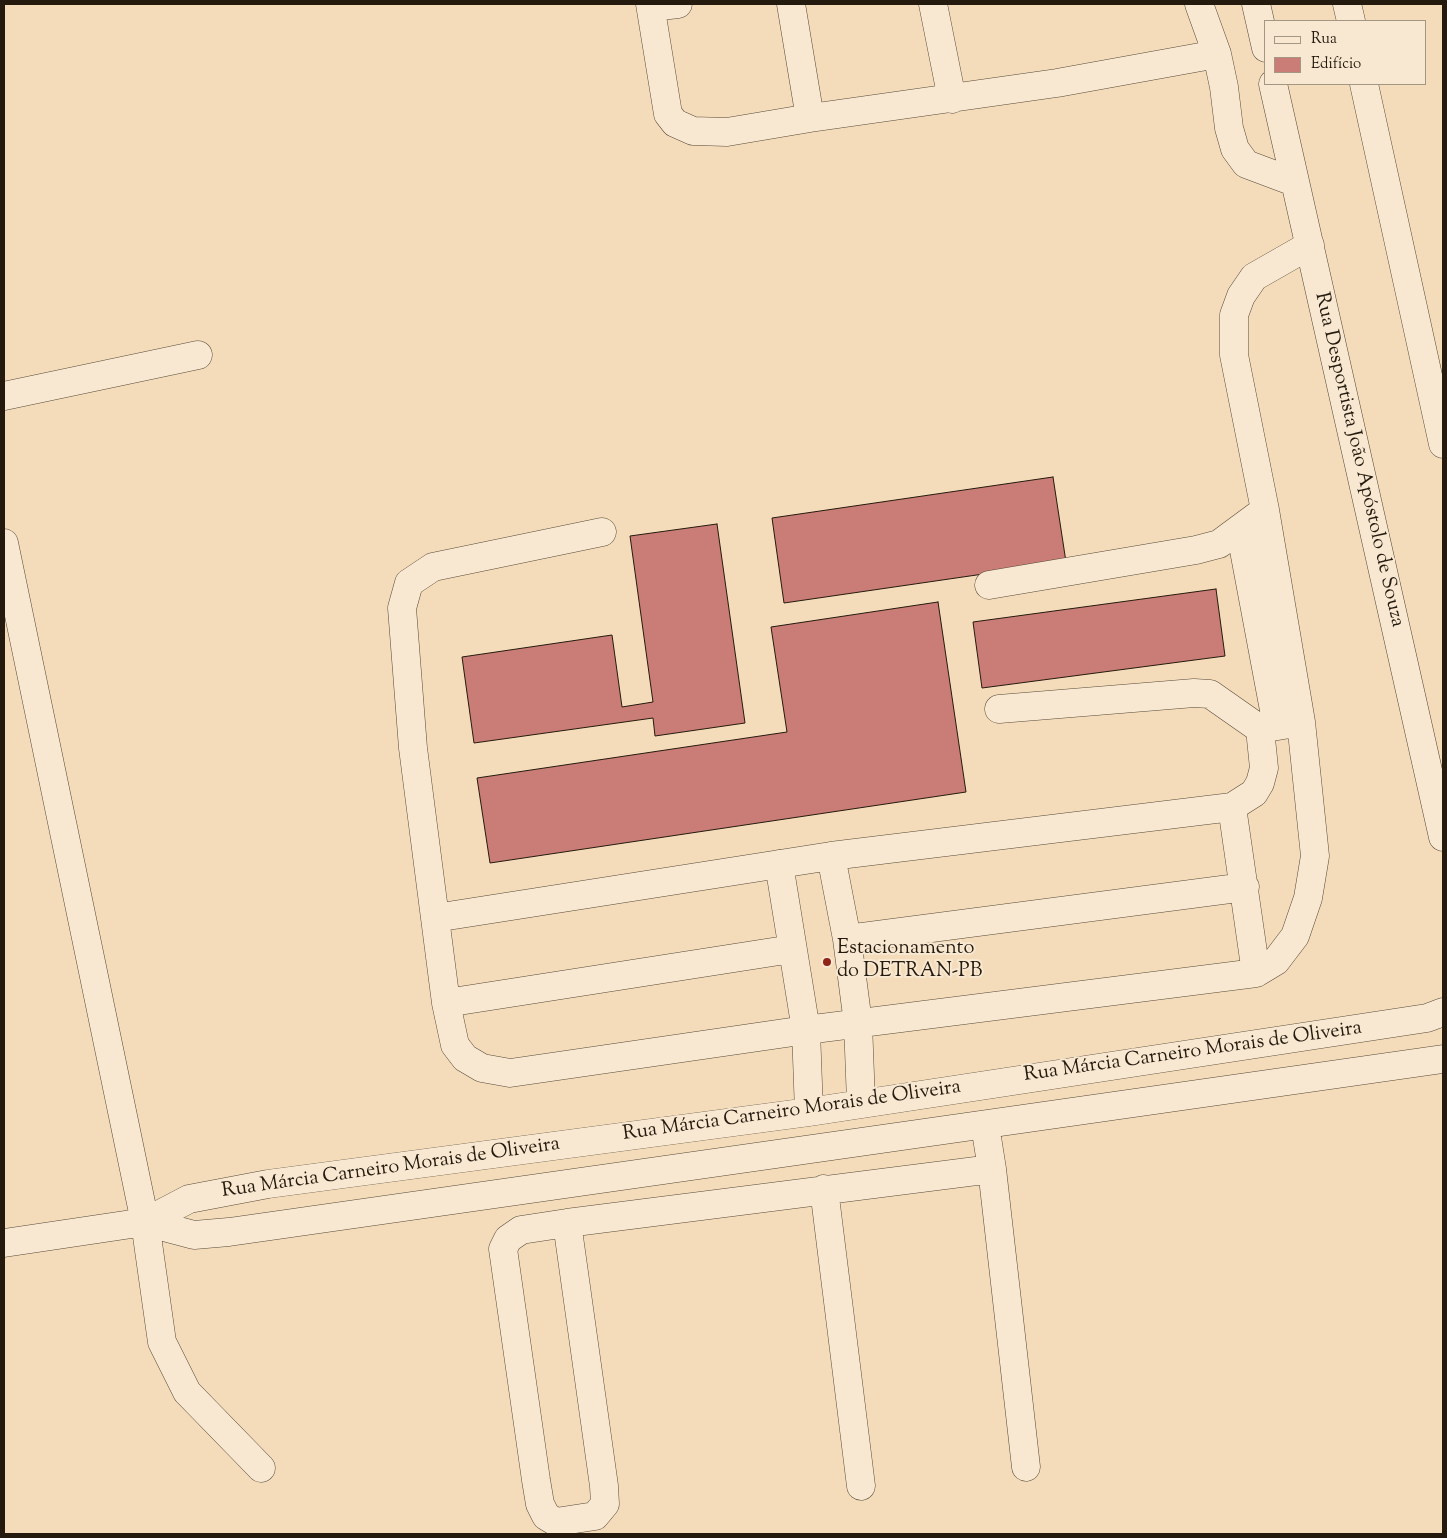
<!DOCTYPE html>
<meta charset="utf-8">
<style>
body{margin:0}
#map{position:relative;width:1447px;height:1538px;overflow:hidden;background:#f4dcba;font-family:"Sorts Mill Goudy",serif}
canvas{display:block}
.frame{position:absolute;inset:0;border:5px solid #241a0d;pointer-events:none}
.legend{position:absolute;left:1264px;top:20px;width:162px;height:65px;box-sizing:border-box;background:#f8e8d2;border:1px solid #a39683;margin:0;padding:6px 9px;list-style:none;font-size:15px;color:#241a0d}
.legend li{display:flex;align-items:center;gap:10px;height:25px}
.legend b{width:25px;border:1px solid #a39683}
</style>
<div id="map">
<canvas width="1447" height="1538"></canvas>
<div class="frame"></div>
<ul class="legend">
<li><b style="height:6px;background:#f8e8d2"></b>Rua</li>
<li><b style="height:14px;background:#ca7c76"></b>Edifício</li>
</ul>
</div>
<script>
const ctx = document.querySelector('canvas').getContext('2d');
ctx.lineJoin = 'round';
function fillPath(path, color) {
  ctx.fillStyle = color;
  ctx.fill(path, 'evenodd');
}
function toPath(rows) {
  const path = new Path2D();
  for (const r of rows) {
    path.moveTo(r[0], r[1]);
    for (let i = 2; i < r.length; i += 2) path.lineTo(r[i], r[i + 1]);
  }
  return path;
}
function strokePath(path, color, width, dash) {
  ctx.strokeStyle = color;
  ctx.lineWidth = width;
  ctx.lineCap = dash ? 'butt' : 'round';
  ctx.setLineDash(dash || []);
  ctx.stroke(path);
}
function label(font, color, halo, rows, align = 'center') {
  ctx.font = font + ' "Sorts Mill Goudy",serif';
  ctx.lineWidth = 4;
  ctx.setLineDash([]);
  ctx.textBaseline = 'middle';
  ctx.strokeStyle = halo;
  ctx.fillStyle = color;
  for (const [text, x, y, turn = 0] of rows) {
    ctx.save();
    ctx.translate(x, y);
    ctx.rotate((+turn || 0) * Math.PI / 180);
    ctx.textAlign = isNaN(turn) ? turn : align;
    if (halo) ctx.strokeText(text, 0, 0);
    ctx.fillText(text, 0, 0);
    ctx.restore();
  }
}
const building = toPath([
 [1053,477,1066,562,784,603,772,518,1053,477],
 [717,524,745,723,655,736,653,718,474,743,462,657,612,635,622,707,653,702,630,536,717,524],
 [1216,589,1225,656,982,688,973,622,1216,589],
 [938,602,966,792,490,863,477,778,787,732,771,627,938,602]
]);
const minor = toPath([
 [650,4,668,114,675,123,693,131,727,132,810,118,1057,83,1217,54],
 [791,4,810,118],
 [933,4,952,99],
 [1199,4,1217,54,1224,87,1229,128,1235,149,1246,164,1294,182],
 [1256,4,1266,48],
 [1347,4,1351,21],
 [651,7,678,4],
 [1273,84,1443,837],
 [1364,84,1443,444],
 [4,396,198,355],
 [1240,529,1277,726],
 [4,543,145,1222,162,1342,187,1392,261,1468],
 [989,585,1196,550,1219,544,1265,510],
 [999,709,1194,693,1210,694,1260,729,1301,722],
 [1232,807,1256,973,806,1030,510,1073,482,1068,465,1058,455,1045,446,1003,435,918,831,856,1232,807],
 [1232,807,1254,793,1260,783,1264,768,1260,729],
 [831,856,847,939,858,1023,861,1102],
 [779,864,806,1030,809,1112],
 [435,918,413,748,402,608,409,583,433,567,602,532],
 [847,939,1245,887],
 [1256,973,1276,961,1295,936,1308,898,1315,856,1301,722,1265,510,1234,355,1234,315,1241,296,1254,277,1310,245],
 [446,1003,792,949],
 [992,1169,1026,1467],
 [824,1189,861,1486],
 [145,1222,194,1235,229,1232,1443,1059],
 [567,1223,604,1486,605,1504,595,1516,556,1522,546,1516,540,1504,536,1480,503,1249,508,1239,521,1230,567,1223,992,1169,985,1125],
 [4,1243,145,1222,189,1199,268,1184,809,1112,1427,1018,1443,1012]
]);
const markers = [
 [827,962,5,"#8f2418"]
];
const streetNames = [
 ["Rua Desportista João Apóstolo de Souza",1358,460,77],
 ["Rua Márcia Carneiro Morais de Oliveira",1193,1053,-8],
 ["Rua Márcia Carneiro Morais de Oliveira",792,1112,-8],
 ["Rua Márcia Carneiro Morais de Oliveira",391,1169,-8]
];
const poiNames = [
 ["Estacionamento",837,950],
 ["do DETRAN-PB",837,973]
];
fillPath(building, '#ca7c76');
strokePath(building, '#241a0d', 1);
strokePath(minor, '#584a38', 29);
strokePath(minor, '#f8e8d2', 28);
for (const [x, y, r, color] of markers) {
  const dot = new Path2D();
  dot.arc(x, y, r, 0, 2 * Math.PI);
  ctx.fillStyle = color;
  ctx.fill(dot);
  strokePath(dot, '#f8e8d2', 2);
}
label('20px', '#241a0d', '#f8e8d2', streetNames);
label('20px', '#241a0d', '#f8e8d2', poiNames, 'left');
</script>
